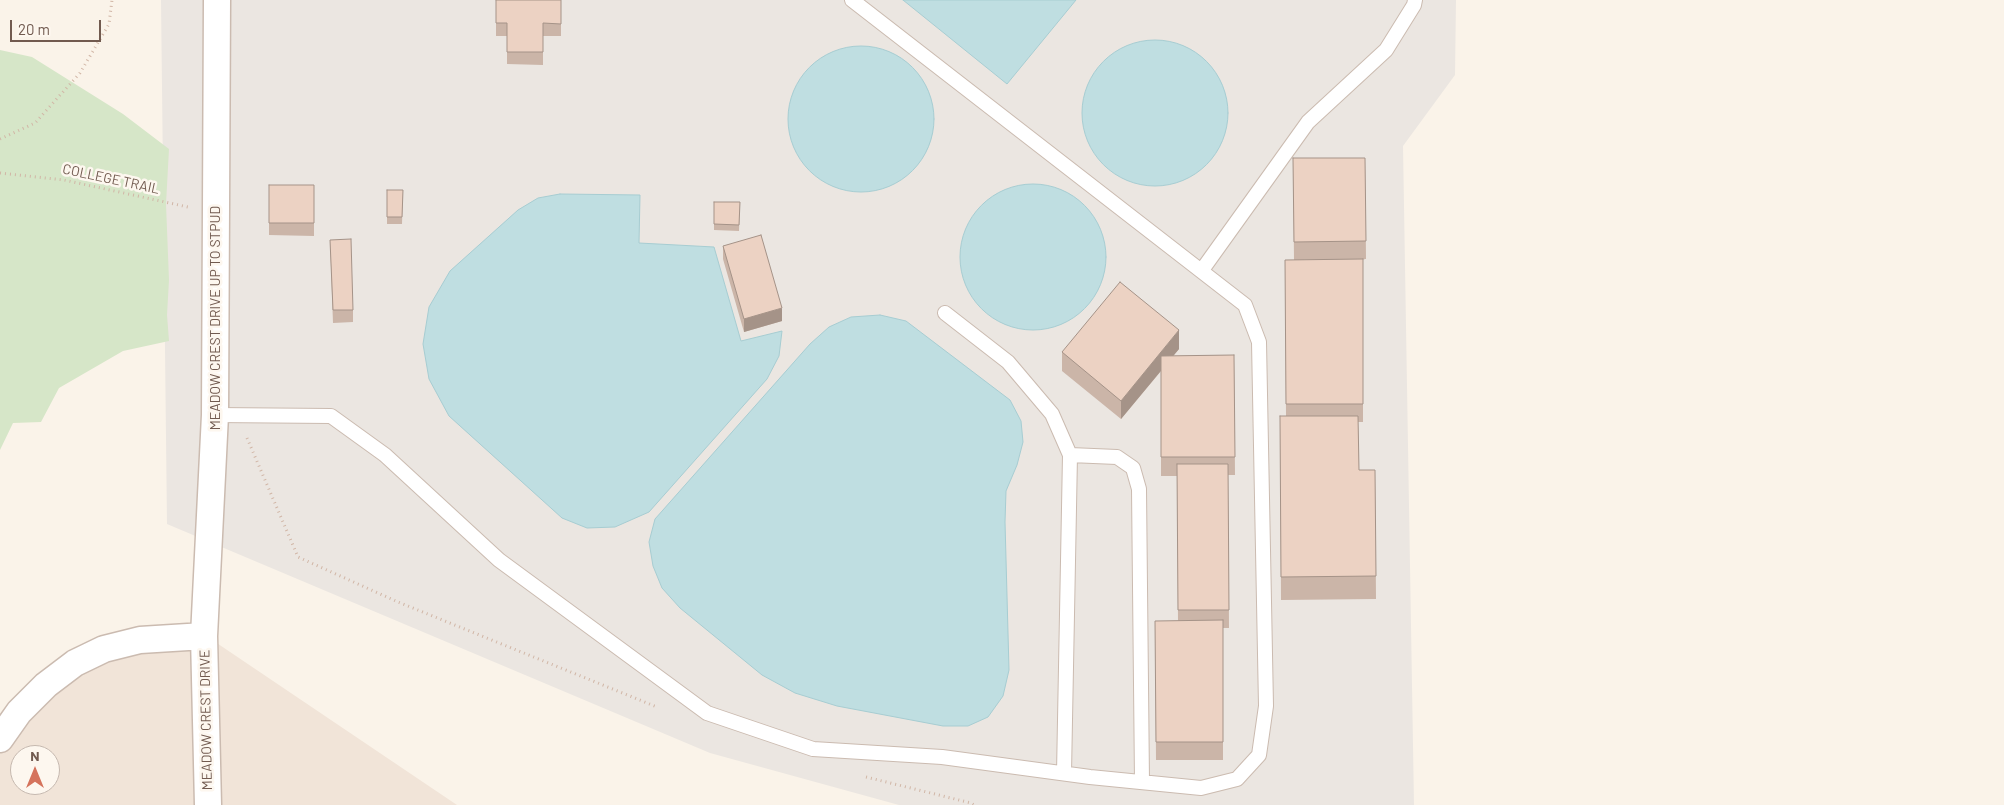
<!DOCTYPE html>
<style>
body{margin:0}
#map{position:relative;width:2004px;height:805px;overflow:hidden;background:#faf3e9;font-family:Barlow,sans-serif}
canvas{display:block}
.north{position:absolute;left:10px;top:745px;width:50px;height:50px;box-sizing:border-box;background:#fdf7ef;border:1px solid #c5b8af;border-radius:50%;rotate:0deg;font-size:14px;font-weight:700;line-height:20px;text-align:center;color:#715a4f}
.north::after{content:'';display:block;margin:auto;width:18px;height:22px;background:#d5735c;clip-path:polygon(50% 0,100% 100%,50% 72%,0 100%)}
.scale{position:absolute;left:10px;top:20px;width:91px;height:22px;box-sizing:border-box;border:2px solid #715a4f;border-top:0;padding-left:6px;font-size:15px;line-height:18px;white-space:nowrap;color:#715a4f;-webkit-text-stroke:4px #fdf7ef;paint-order:stroke}
</style>
<div id="map">
<canvas width="2004" height="805"></canvas>
<div class="north">N</div>
<div class="scale">20 m</div>
</div>
<script>
const ctx = document.querySelector('canvas').getContext('2d');
ctx.lineJoin = 'round';
function fillPath(path, color) {
  ctx.fillStyle = color;
  ctx.fill(path, 'evenodd');
}
function toPath(rows) {
  const path = new Path2D();
  for (const r of rows) {
    if (r.length === 3) {
      path.moveTo(r[0] + r[2], r[1]);
      path.arc(r[0], r[1], r[2], 0, 2 * Math.PI);
      continue;
    }
    path.moveTo(r[0], r[1]);
    for (let i = 2; i < r.length; i += 2) path.lineTo(r[i], r[i + 1]);
  }
  return path;
}
function strokePath(path, color, width, dash) {
  ctx.strokeStyle = color;
  ctx.lineWidth = width;
  ctx.lineCap = dash ? 'butt' : 'round';
  ctx.setLineDash(dash || []);
  ctx.stroke(path);
}
function label(font, color, halo, rows, align = 'center') {
  ctx.font = font + ' Barlow,sans-serif';
  ctx.lineWidth = 5;
  ctx.setLineDash([]);
  ctx.textBaseline = 'middle';
  ctx.strokeStyle = halo;
  ctx.fillStyle = color;
  for (const [text, x, y, turn = 0] of rows) {
    ctx.save();
    ctx.translate(x, y);
    ctx.rotate((+turn || 0) * Math.PI / 180);
    ctx.textAlign = isNaN(turn) ? turn : align;
    if (halo) ctx.strokeText(text, 0, 0);
    ctx.fillText(text, 0, 0);
    ctx.restore();
  }
}
const residential = toPath([
 [193,627,457,805,0,805,0,725,120,644],
 [20,755,50,755,50,785,20,785]
]);
const industrial = toPath([
 [161,0,1456,0,1455,75,1403,146,1414,805,899,805,710,753,167,524]
]);
const green = toPath([
 [0,50,32,57,123,114,169,149,166,204,169,280,167,315,169,341,123,351,59,388,41,422,13,423,0,450]
]);
const water = toPath([
 [903,0,1076,0,1007,84,903,0],
 [1155,113,73],
 [861,119,73],
 [1033,257,73],
 [560,194,640,195,639,243,714,247,741,341,782,331,779,356,767,379,649,512,615,527,587,528,562,518,449,416,429,379,423,344,429,307,450,271,518,210,538,198,560,194],
 [880,315,906,321,1010,400,1021,421,1023,442,1017,465,1006,491,1005,522,1009,670,1003,696,988,717,968,726,943,726,837,706,795,693,762,675,680,608,662,588,653,566,649,542,655,519,810,344,829,327,851,317,880,315]
]);
const path = toPath([
 [0,139,35,123,80,73,109,24,112,0],
 [0,173,64,180,188,207],
 [247,438,298,557,398,602,657,707],
 [866,777,971,803,974,805]
]);
const lane = toPath([
 [1202,270,1308,122,1386,50,1414,5,1415,0],
 [945,313,1008,362,1052,414,1070,455,1064,773],
 [215,415,331,416,385,455,499,560,707,713,813,749,942,757,1090,777,1201,788,1237,779,1259,755,1266,706,1259,342,1245,305,852,0],
 [1070,455,1117,457,1133,468,1139,489,1142,782]
]);
const street = toPath([
 [0,739,19,712,46,685,75,663,104,649,140,640,204,636],
 [208,805,204,636,215,415,217,0]
]);
const wall = toPath([
 [496,0,561,0,561,36,543,36,543,65,507,64,507,36,496,36],
 [1293,158,1365,158,1366,259,1294,260],
 [269,185,314,185,314,236,269,235],
 [387,190,403,190,402,224,387,224],
 [714,202,740,202,739,231,714,230],
 [330,240,353,310,353,322,333,323],
 [723,246,782,321,744,332,723,259],
 [1363,259,1363,422,1358,422,1359,470,1375,470,1376,599,1281,600,1280,416,1286,416,1285,260],
 [1179,349,1173,356,1234,355,1235,475,1228,475,1229,628,1223,628,1223,760,1156,760,1155,621,1178,621,1177,476,1161,476,1161,371,1121,419,1062,371,1062,352]
]);
const shadedWall = toPath([
 [782,308,782,321,744,332,744,319],
 [1179,330,1179,349,1121,419,1121,401]
]);
const building = toPath([
 [496,0,561,0,561,24,543,23,543,52,507,52,507,23,496,23,496,0],
 [1293,158,1365,158,1366,241,1294,242,1293,158],
 [269,185,314,185,314,223,269,223,269,185],
 [387,190,403,190,402,217,387,217,387,190],
 [714,202,740,202,739,225,714,224,714,202],
 [761,235,782,308,744,319,723,246,761,235],
 [351,239,353,310,333,310,330,240,351,239],
 [1363,259,1363,404,1286,404,1285,260,1363,259],
 [1120,282,1179,330,1121,401,1062,352,1120,282],
 [1234,355,1235,457,1161,457,1161,356,1234,355],
 [1280,416,1358,416,1359,470,1375,470,1376,576,1281,577,1280,416],
 [1177,464,1228,464,1229,610,1178,610,1177,464],
 [1223,620,1223,742,1156,742,1155,621,1223,620]
]);
const streetNames = [
 ["COLLEGE TRAIL",111,179,12],
 ["MEADOW CREST DRIVE UP TO STPUD",215,318,-90],
 ["MEADOW CREST DRIVE",206,720,-91]
];
fillPath(residential, '#f1e4d8');
fillPath(industrial, '#ebe6e1');
fillPath(green, '#d6e6c8');
fillPath(water, '#bfdee1');
strokePath(water, '#a7cdd2', 1);
strokePath(lane, '#cbbbb0', 16);
strokePath(street, '#cbbbb0', 29);
strokePath(path, '#d1b6a6', 3, [1, 4]);
strokePath(lane, '#fff', 14);
strokePath(street, '#fff', 26);
fillPath(wall, '#cbb5a8');
fillPath(shadedWall, '#a59388');
fillPath(building, '#ecd2c3');
strokePath(building, '#a59388', 1);
label('14px', '#715a4f', '#fdf7ef', streetNames);
</script>
